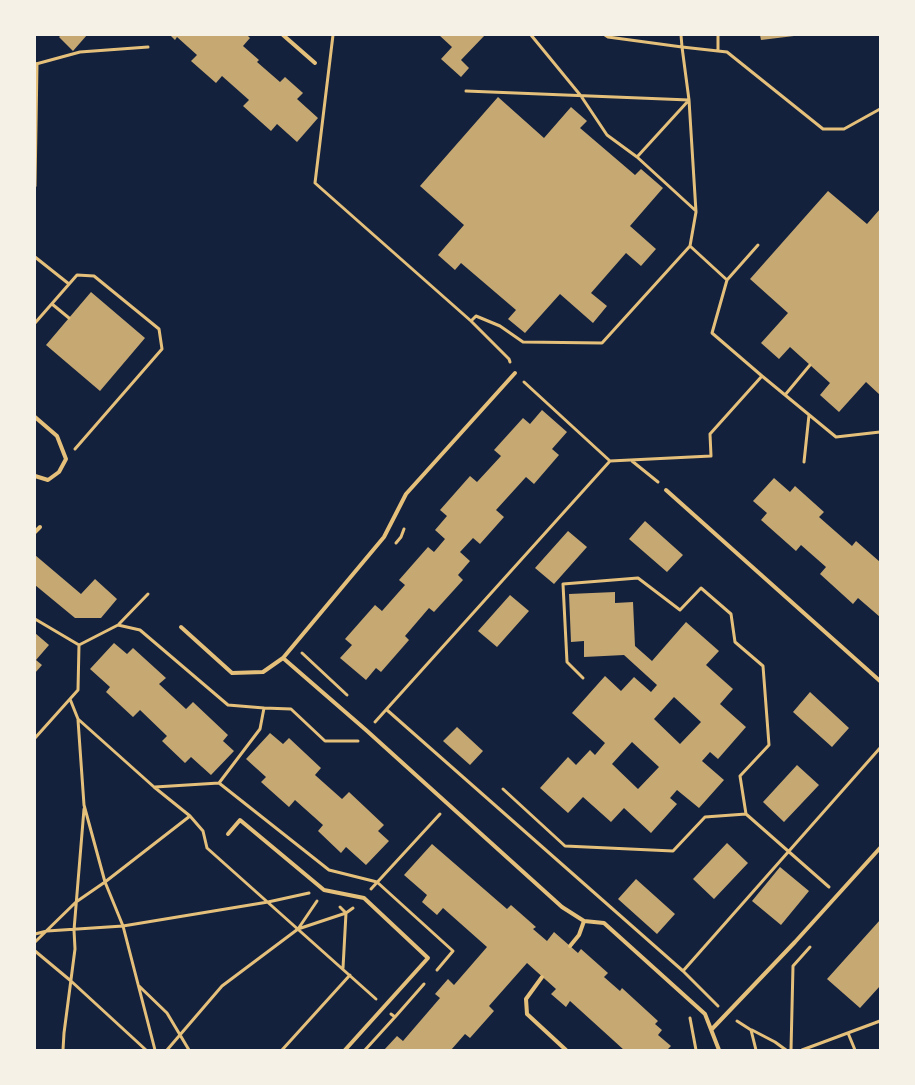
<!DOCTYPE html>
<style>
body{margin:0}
#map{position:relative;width:915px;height:1085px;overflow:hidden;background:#14213d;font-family:Manrope,sans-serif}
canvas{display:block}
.frame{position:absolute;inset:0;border:36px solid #f6f1e7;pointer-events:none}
</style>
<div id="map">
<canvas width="915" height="1085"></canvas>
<div class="frame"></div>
</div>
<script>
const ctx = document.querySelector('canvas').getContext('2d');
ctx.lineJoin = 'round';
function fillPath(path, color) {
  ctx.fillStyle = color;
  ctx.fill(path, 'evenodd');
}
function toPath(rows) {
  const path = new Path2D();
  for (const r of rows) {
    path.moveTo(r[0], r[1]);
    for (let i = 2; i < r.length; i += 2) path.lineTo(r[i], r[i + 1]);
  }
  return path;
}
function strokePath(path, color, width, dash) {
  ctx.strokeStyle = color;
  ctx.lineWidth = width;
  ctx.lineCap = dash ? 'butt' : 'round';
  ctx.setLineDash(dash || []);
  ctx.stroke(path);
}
const building = toPath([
 [61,35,87,35,73,51,59,37],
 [170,35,247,35,250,38,243,46,259,60,257,62,280,82,285,77,303,93,297,99,318,118,297,142,277,124,271,131,243,106,249,100,222,76,216,83,191,61,197,55,177,37,175,40],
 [439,35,485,35,461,60,469,68,461,77,441,59,452,47],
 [760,35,794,35,794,36,761,40],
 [498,97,544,138,571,107,587,121,580,128,635,175,641,169,663,188,630,226,656,249,641,266,626,253,591,293,607,306,593,323,560,294,525,333,508,319,516,310,461,263,455,270,438,255,464,225,420,186],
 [828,191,867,224,880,209,880,395,866,382,839,412,820,395,830,383,790,347,779,359,761,343,788,313,750,279],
 [91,292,145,338,100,391,46,345],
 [542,410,567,432,552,449,559,455,534,484,526,477,496,510,504,517,480,544,473,538,460,552,470,561,458,575,463,580,434,612,429,608,405,636,409,640,381,672,376,668,366,680,340,658,352,645,345,639,375,605,382,611,405,585,399,580,428,547,434,552,445,539,435,530,447,516,440,510,470,476,477,482,501,456,494,450,523,418,530,424],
 [774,478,790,492,795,486,824,512,819,517,852,546,856,541,880,562,880,617,858,598,853,604,820,574,826,567,801,545,796,551,761,520,767,513,753,501],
 [645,521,683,555,667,572,629,539],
 [568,531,587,547,554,584,535,568],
 [35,555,81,594,95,579,117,599,101,618,75,618,35,585],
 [615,592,615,603,633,602,635,646,652,661,686,622,719,651,706,665,733,689,720,704,746,727,718,759,710,752,702,761,724,780,699,808,677,790,670,798,677,804,651,833,624,808,611,822,583,797,568,813,540,788,568,757,576,765,590,750,595,755,605,743,572,713,605,676,621,691,634,677,651,692,657,685,624,655,584,657,584,641,571,642,569,594],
 [674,697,701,722,680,744,654,719],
 [632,742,659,767,638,789,612,764],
 [510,595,529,611,497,647,478,631],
 [35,633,49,645,36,660,42,665,35,673],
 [114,643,127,654,133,648,166,678,159,684,186,709,193,702,228,735,223,741,234,751,211,775,191,757,185,763,162,741,167,736,140,710,133,717,106,692,110,687,90,669],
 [810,692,849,728,832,747,793,712],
 [457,727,483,751,470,765,443,741],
 [270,733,283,744,289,738,321,768,315,775,342,799,349,792,384,825,378,831,389,841,366,865,346,847,341,853,318,831,323,825,295,800,289,807,261,782,266,777,246,759],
 [797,765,819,785,784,822,763,802],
 [727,843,748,863,714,899,693,879],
 [432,844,507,909,511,905,536,927,533,929,547,941,554,932,578,953,581,949,608,973,604,977,620,991,622,988,658,1021,655,1024,662,1030,658,1035,671,1046,667,1050,624,1050,570,1001,566,1007,551,994,556,989,527,963,489,1006,494,1011,470,1038,465,1034,451,1050,384,1050,397,1036,403,1041,440,998,435,994,448,979,454,985,487,947,443,908,437,915,422,902,427,895,404,875],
 [780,867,809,891,781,925,752,901],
 [636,879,675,914,657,934,618,899],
 [880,920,880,986,860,1008,827,979]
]);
const path = toPath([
 [333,35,315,183,471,321,509,359,510,362],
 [531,35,581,96,607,135,637,157,696,211],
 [605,35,608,37,682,47,689,100,637,157],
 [681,35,682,47,727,52,823,129,844,129,880,109],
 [718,35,718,51],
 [35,63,37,64,35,186],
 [36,64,80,52,148,47],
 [466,91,689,100,696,212,690,246,727,280,712,333,762,376,710,434,711,456,610,461],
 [35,257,69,284],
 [727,280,758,245],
 [52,304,69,318],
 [471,321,476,316,500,326,523,342,602,343,690,246],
 [35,323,77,275,94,276,159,329,162,349,75,449],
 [762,376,836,437,880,432],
 [785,395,810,365],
 [632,461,658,482],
 [804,462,809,415],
 [396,543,401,537,404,529],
 [35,619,79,645,78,690,35,738],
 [119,624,148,594],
 [79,645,118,625,140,630,228,705,264,708,260,729,219,783,155,787],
 [302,653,347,695],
 [583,678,567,662,563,584,638,578,680,610,701,588,731,614,735,642,763,666,769,745,740,776,746,814],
 [70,699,78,719,154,787,190,816,203,831,207,848,376,999],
 [264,708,291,709,325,741,358,741],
 [387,710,683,971,718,1006],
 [78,720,84,805,105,882,190,816],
 [375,722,610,461,524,382],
 [219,783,329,870,377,882,453,951,437,970],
 [503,789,565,846,673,851,705,817,746,814,829,887],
 [371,889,440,814],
 [298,929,317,901],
 [35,934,47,931,123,926,268,902,309,893],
 [35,942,76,902,105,882,123,926,155,1050],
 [35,951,71,981,146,1050],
 [343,968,346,913,353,908],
 [683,971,880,748],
 [139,986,167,1013,189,1050],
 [395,1017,424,984],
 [690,1018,696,1050],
 [737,1021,751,1030,756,1050],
 [752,1030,775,1042,786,1050],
 [848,1033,855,1050],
 [63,1050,64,1033,75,949,74,930,84,809],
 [167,1050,222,986,298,929,346,913,340,907],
 [282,1050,350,975],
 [365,1050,395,1017,391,1014],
 [791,1050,793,966,810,947],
 [802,1050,880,1021]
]);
const service = toPath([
 [283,35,315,63],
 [515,373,406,494,384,537,283,658,366,730,562,907,584,921,604,923,705,1014,719,1050],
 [35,417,57,436,66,459,59,472,48,480,35,476],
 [666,490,880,681],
 [35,532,40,527],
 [181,627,232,673,263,672,283,658],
 [228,834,240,820,324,890,364,898,428,958,345,1050],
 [570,946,579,935,584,921],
 [542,977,526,999,527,1014,566,1050],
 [712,1029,795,942,880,848]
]);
fillPath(building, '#c6a872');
strokePath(path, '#e5c07b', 3);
strokePath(service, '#e5c07b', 4);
</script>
